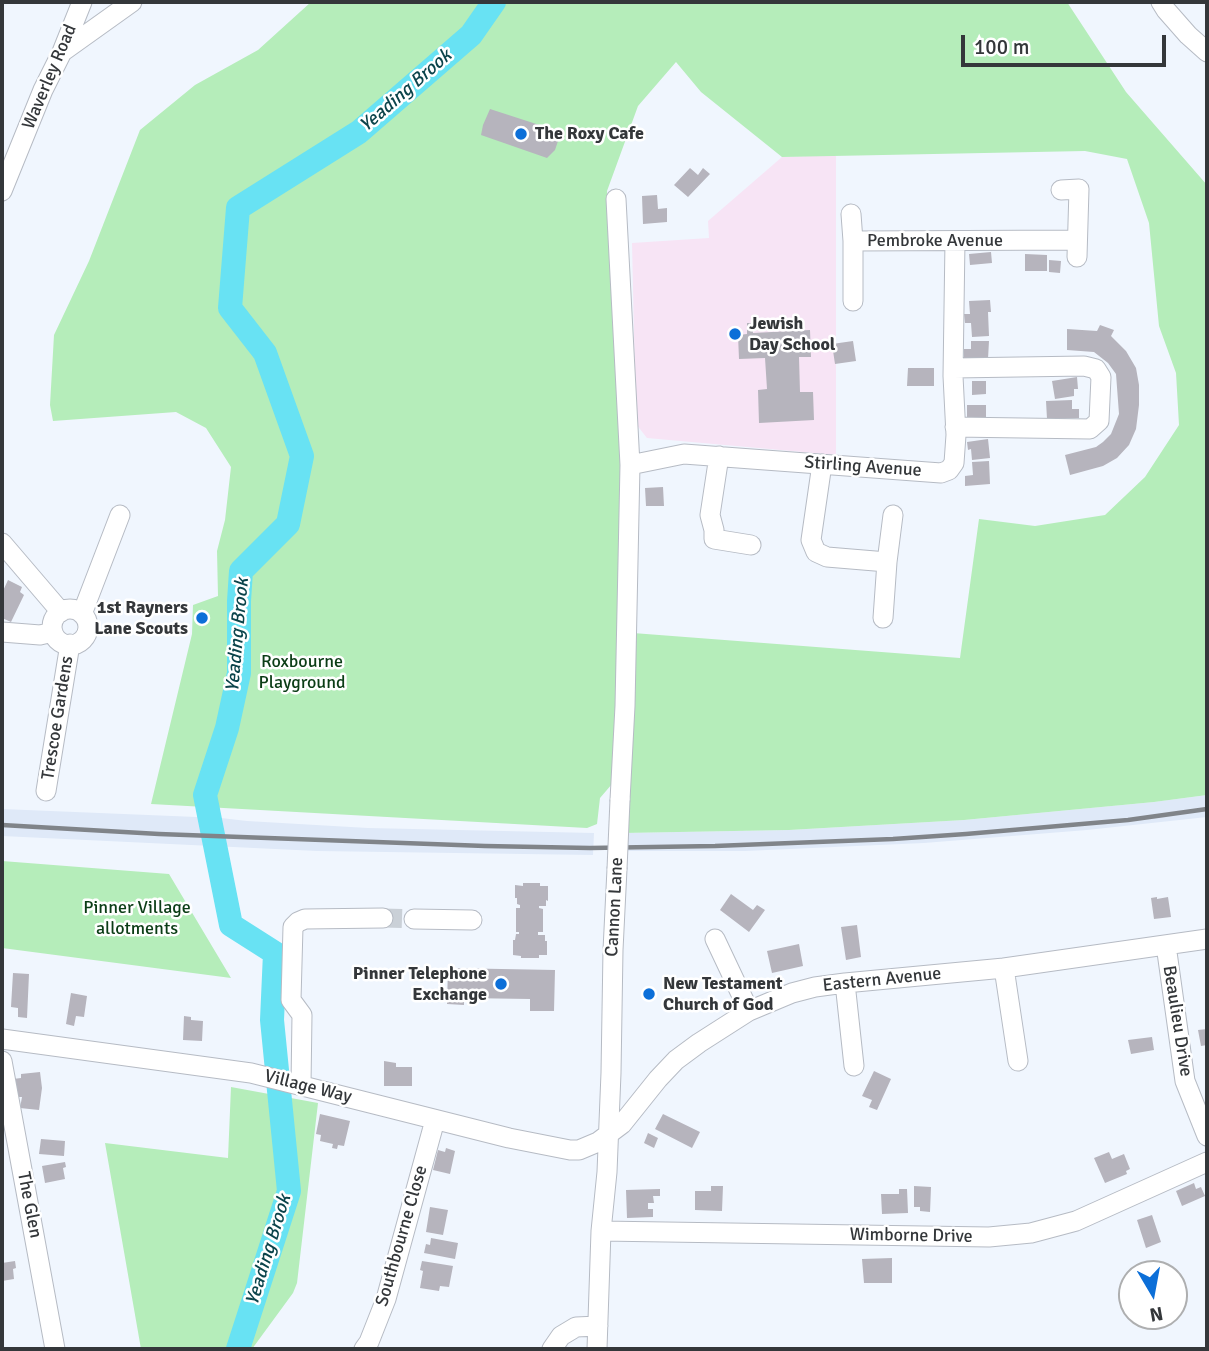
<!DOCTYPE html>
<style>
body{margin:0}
#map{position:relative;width:1209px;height:1351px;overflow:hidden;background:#f0f6fe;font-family:Signika,sans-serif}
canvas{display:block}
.frame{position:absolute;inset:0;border:4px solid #34373a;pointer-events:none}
.north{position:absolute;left:1118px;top:1260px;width:70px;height:70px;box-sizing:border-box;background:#fff;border:2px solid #aeafb0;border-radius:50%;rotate:170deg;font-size:19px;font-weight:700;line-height:28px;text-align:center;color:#34373a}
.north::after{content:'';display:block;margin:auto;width:24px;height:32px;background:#0c6fd8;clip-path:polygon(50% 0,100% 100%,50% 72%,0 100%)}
.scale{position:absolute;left:961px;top:35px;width:205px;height:32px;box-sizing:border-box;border:4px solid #34373a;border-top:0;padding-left:9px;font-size:21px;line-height:24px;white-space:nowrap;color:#34373a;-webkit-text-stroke:5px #fff;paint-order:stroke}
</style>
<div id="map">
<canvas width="1209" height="1351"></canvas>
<div class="frame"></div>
<div class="north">N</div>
<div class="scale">100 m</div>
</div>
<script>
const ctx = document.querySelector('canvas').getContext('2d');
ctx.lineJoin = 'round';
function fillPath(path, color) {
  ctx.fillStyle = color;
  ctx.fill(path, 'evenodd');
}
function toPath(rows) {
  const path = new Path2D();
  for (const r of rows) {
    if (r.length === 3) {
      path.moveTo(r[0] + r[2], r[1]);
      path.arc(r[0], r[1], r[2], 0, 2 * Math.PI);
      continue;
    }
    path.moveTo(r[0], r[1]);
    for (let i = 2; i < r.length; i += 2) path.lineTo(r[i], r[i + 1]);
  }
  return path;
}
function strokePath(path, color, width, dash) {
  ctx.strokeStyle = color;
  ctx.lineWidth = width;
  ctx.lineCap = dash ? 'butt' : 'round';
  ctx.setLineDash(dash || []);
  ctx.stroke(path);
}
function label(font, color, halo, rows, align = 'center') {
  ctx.font = font + ' Signika,sans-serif';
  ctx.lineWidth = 5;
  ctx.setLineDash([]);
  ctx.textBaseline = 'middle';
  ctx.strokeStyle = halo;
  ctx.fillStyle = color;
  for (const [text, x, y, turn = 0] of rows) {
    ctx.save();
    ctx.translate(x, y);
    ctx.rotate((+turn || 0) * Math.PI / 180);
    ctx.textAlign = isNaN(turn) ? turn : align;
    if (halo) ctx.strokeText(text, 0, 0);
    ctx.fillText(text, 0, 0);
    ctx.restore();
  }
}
const built = toPath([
 [1207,795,1207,817,1087,830,924,843,745,851,623,851,623,833,789,830,964,820,1154,802],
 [2,809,221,818,247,821,368,828,594,833,593,855,317,851,2,836]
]);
const education = toPath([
 [836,155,836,455,647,438,636,424,632,243,709,238,708,221,782,157]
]);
const green = toPath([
 [311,2,1067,2,1126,92,1207,185,1207,795,1154,802,964,820,789,830,623,833,633,633,960,658,979,519,1035,526,1105,515,1145,477,1179,425,1176,373,1159,326,1149,223,1127,159,1085,151,782,157,701,92,676,62,638,106,607,191,621,463,619,607,612,784,600,798,597,824,587,828,151,804,192,634,193,605,218,596,217,551,225,520,231,467,206,428,176,412,53,421,50,405,54,335,89,261,140,130,195,85,258,50],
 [2,861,169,874,231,978,2,948],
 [231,1087,318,1103,297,1283,293,1293,252,1349,141,1349,105,1143,228,1158]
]);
const river = toPath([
 [238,1349,289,1191,272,1020,275,953,231,925,205,795,227,728,239,673,239,601,241,571,288,524,302,456,265,353,230,308,238,208,359,132,471,35,494,2]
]);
const building = toPath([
 [490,109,561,132,555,150,547,158,481,135,483,125],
 [690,168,698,175,703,168,710,174,688,197,674,185],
 [657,195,658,209,667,208,667,222,643,224,642,196],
 [991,252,992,263,970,265,969,254],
 [1025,254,1047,255,1047,271,1025,271],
 [1049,260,1061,261,1060,273,1049,272],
 [990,300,991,312,988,312,989,336,972,337,971,323,965,323,964,314,970,314,969,301],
 [747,323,752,323,753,333,810,330,811,357,799,357,800,392,813,392,814,420,759,423,758,390,767,389,765,358,739,359,738,335,747,334],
 [1100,325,1114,330,1111,336,1126,351,1136,368,1139,385,1139,405,1136,429,1129,445,1117,458,1103,466,1070,475,1065,455,1096,447,1103,442,1111,434,1119,414,1116,374,1108,363,1094,352,1067,350,1067,329,1097,331],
 [853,341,856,361,835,364,832,344],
 [971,341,989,341,988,359,964,358,964,349,971,349],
 [908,368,934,368,934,386,907,386],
 [1077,377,1078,389,1074,389,1074,396,1055,399,1052,381],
 [972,381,986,381,986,394,972,395],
 [1072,400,1072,409,1079,409,1079,418,1047,419,1046,401],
 [967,405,986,405,986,419,967,419],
 [988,439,990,458,972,460,971,449,968,450,967,442],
 [989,461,990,484,965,486,965,476,973,475,972,462],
 [663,487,664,506,646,506,645,488],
 [8,580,22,587,20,592,24,595,11,622,2,618,2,593],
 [523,883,540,883,540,886,548,886,548,901,546,900,546,906,539,906,539,908,543,909,543,932,538,932,538,935,545,935,545,941,547,941,547,955,539,955,539,958,521,958,521,956,513,955,513,940,515,940,516,934,519,934,519,932,516,932,516,908,520,908,520,905,517,904,517,898,515,898,515,885,523,886],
 [731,894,753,910,757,905,765,910,749,932,720,910],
 [1157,897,1157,899,1168,897,1171,917,1154,919,1151,898],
 [857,925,861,957,846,960,841,927],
 [799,944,803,966,772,973,767,951],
 [448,968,555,970,554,1011,530,1011,530,999,464,998,464,1005,447,1004],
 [13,973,29,974,27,1018,18,1017,18,1008,11,1007],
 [71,993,87,996,84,1017,76,1016,74,1026,66,1024],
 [184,1016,191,1017,191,1020,203,1021,202,1041,183,1040],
 [1207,1029,1207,1045,1201,1046,1198,1030],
 [1152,1037,1154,1050,1131,1054,1128,1040],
 [384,1061,396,1063,396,1067,412,1067,412,1086,384,1086],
 [874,1071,891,1079,877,1110,869,1107,872,1100,862,1096],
 [40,1072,42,1088,39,1110,20,1108,22,1097,16,1097,13,1079,21,1078,21,1074],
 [320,1114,350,1121,344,1146,338,1145,337,1149,332,1148,333,1144,320,1141,321,1135,316,1134],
 [663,1114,700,1132,692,1148,655,1129],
 [648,1133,658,1138,654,1148,644,1143],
 [41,1139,65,1141,64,1156,39,1154],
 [446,1148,455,1151,450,1174,433,1170,438,1150,445,1152],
 [1109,1152,1112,1159,1124,1154,1130,1169,1126,1171,1127,1174,1105,1183,1094,1158],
 [65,1162,66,1167,63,1168,65,1179,45,1183,42,1166],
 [1194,1183,1196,1189,1201,1187,1205,1196,1182,1206,1176,1191],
 [711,1186,723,1186,722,1211,695,1210,695,1191,711,1191],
 [914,1186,931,1187,930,1212,920,1211,920,1207,914,1207],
 [660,1189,660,1196,653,1196,654,1203,648,1203,648,1209,653,1209,653,1217,627,1218,626,1190],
 [899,1189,907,1189,908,1213,882,1214,881,1194,899,1194],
 [430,1207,448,1210,443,1235,426,1232],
 [1152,1215,1161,1242,1146,1248,1137,1220],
 [431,1238,458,1243,455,1259,424,1253,426,1244,430,1245],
 [892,1258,892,1283,864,1283,862,1259],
 [15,1261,16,1268,13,1269,14,1279,2,1281,2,1263],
 [422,1261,453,1266,449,1287,440,1286,439,1291,420,1288,423,1271,420,1270]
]);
const minorTunnel = toPath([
 [383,918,414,919]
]);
const minor = toPath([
 [1161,2,1166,10,1188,35,1207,52],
 [62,52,132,2],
 [1061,190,1079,189,1077,257],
 [2,191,43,90,62,52,82,2],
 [616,199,630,465,625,706,620,800],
 [851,214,853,241],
 [853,301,853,241,1077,240],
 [954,368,1084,366,1096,369,1101,377,1099,421,1090,429,955,427],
 [719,456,710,515,714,530,714,539,751,545],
 [822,464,811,540,816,552,827,557,887,562],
 [630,465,684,454,941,473,949,470,954,463,956,435,953,376,955,241],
 [2,543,61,612],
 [70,627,18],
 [82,614,120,515],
 [883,618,887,562,893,515],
 [2,632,40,635,53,632],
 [46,791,70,644],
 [414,919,472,920],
 [715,939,749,1011],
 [1166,945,1185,1081,1207,1136],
 [1004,968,1018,1061],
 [845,983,854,1066],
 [2,1039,251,1073,509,1138,570,1150,579,1150,598,1142,622,1124,658,1079,676,1060,699,1043,749,1011,792,993,815,987,845,983,1004,968,1207,939],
 [2,1061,55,1349],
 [301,1085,302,1015,291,1000,293,927,298,922,305,919,383,918],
 [601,1231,989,1237,1031,1233,1076,1221,1207,1162],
 [364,1349,369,1342,386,1299,435,1120],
 [552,1349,561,1336,576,1327,598,1326],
 [597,1349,601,1231,607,1172,611,1073,613,950,617,869]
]);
const rail = toPath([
 [2,825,159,834,485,846,590,848,715,846,893,839,966,834,1128,820,1207,809]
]);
const minorBridge = toPath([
 [617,869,620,800]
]);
const markers = [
 [521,134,7,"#0c6fd8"],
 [735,334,7,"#0c6fd8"],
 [202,618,7,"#0c6fd8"],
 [501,984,7,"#0c6fd8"],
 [649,994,7,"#0c6fd8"]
];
const streetNames = [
 ["Waverley Road",50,77,-67],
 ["Pembroke Avenue",935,241],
 ["Stirling Avenue",863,467,4],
 ["Trescoe Gardens",58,718,-81],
 ["Cannon Lane",615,907,-87],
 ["Eastern Avenue",882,980,-6],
 ["Beaulieu Drive",1177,1021,81],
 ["Village Way",308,1087,14],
 ["The Glen",29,1205,79],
 ["Southbourne Close",402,1236,-74],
 ["Wimborne Drive",911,1236,1]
];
const poiNames = [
 ["The Roxy Cafe",535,134],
 ["Jewish",749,324],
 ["Day School",749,345],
 ["1st Rayners",188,608,"right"],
 ["Lane Scouts",188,629,"right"],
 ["Pinner Telephone",487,974,"right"],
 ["Exchange",487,995,"right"],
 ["New Testament",663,984],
 ["Church of God",663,1005]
];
const parkNames = [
 ["Roxbourne",302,662],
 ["Playground",302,683],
 ["Pinner Village",137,908],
 ["allotments",137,929]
];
const waterNames = [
 ["Yeading Brook",406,91,-41],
 ["Yeading Brook",238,635,-85],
 ["Yeading Brook",269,1250,-73]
];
fillPath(built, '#dfe9f8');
fillPath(education, '#f7e4f5');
fillPath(green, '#b5edba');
strokePath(river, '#68e2f3', 24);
fillPath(building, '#b6b4bd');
strokePath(minorTunnel, '#cad0d7', 19, [19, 10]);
strokePath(minor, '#b6bbc4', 21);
strokePath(minor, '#fff', 19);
strokePath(rail, '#808489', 4.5);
strokePath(minorBridge, '#b6bbc4', 21, []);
strokePath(minorBridge, '#fff', 19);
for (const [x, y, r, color] of markers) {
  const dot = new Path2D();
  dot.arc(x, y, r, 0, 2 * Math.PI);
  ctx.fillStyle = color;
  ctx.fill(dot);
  strokePath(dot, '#fff', 2.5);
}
label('18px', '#34373a', '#fff', streetNames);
label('bold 18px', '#34373a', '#fff', poiNames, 'left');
label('18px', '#0b3d16', '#fff', parkNames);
label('italic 19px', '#0b444b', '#fff', waterNames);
</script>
